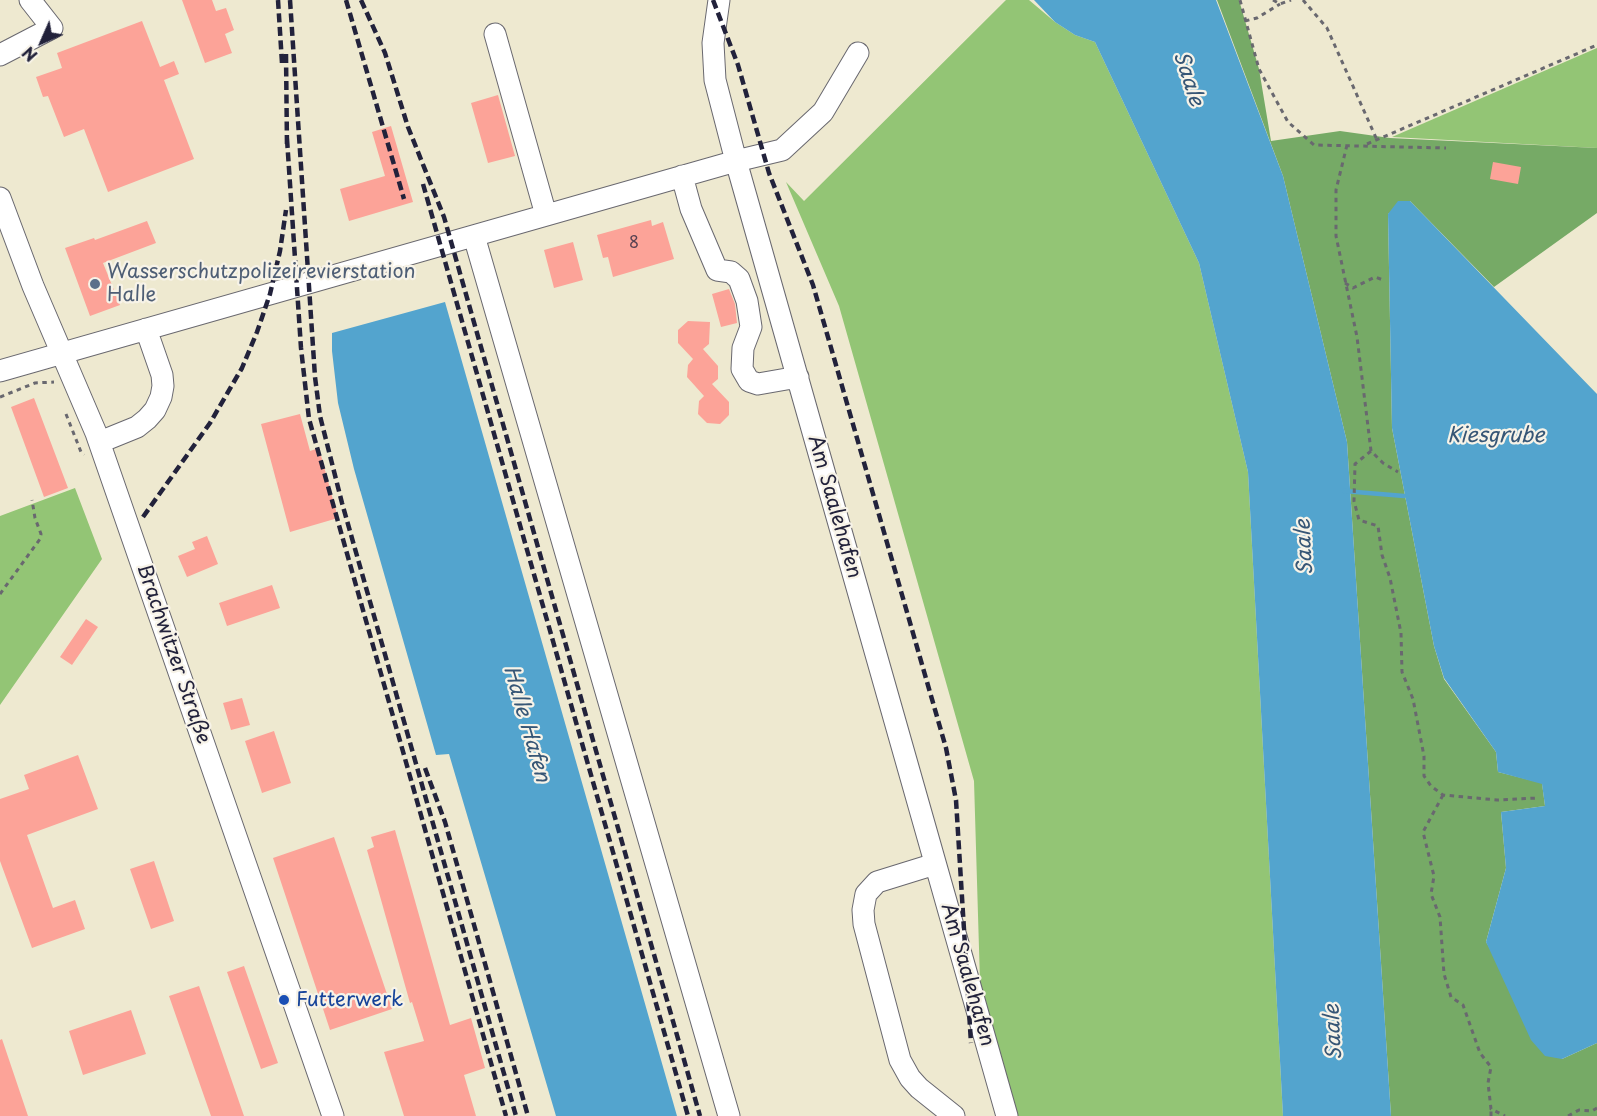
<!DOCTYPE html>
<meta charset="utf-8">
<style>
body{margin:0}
#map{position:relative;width:1597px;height:1116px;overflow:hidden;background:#eee9d0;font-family:"Playpen Sans",sans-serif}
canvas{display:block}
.north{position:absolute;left:12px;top:12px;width:60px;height:60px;-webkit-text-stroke:4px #f7f3e8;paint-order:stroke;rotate:225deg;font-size:16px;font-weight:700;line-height:24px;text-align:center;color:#22223b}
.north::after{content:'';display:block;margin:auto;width:21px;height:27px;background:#22223b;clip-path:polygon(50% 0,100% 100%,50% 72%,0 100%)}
</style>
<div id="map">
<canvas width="1597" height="1116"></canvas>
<div class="north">N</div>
</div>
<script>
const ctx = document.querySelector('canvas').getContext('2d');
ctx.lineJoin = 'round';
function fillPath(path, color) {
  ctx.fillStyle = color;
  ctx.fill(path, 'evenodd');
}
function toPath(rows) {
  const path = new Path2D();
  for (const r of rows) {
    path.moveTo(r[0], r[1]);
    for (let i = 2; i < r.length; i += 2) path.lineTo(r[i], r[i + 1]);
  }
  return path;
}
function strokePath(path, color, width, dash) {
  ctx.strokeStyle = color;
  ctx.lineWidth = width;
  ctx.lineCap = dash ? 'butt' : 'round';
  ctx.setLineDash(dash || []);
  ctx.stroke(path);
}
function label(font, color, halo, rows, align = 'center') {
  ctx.font = font + ' "Playpen Sans",sans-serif';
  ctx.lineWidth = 4.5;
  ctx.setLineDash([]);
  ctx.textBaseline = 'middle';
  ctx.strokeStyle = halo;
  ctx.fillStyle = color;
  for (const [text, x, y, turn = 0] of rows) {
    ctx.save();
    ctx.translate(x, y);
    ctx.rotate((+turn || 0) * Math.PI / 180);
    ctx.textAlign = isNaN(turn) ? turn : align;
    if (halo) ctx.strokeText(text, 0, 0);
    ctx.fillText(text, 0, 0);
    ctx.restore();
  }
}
const green = toPath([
 [1006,0,1029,0,1055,22,1075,35,1095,42,1199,263,1248,472,1283,1116,1017,1116,980,982,974,781,839,306,786,182,804,201],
 [1597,48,1597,148,1392,137],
 [75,488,102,559,0,705,0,516]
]);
const forest = toPath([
 [1217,0,1239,0,1259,69,1271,141,1340,131,1390,138,1597,148,1597,213,1494,287,1410,201,1388,214,1392,428,1434,646,1444,679,1496,752,1498,772,1542,783,1545,806,1501,812,1506,868,1486,942,1562,1059,1597,1043,1597,1116,1391,1116,1347,442,1283,176]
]);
const water = toPath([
 [1034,0,1216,0,1283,176,1347,442,1391,1116,1283,1116,1248,472,1199,263,1095,42,1075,35,1055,22],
 [1398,201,1410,201,1597,394,1597,1043,1562,1059,1545,1056,1531,1040,1486,942,1506,868,1501,812,1545,806,1542,784,1498,772,1496,752,1444,678,1434,646,1392,428,1388,214],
 [445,302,677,1116,556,1116,449,754,436,755,354,469,338,403,332,351,332,333]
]);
const stream = toPath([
 [1344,491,1404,496]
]);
const building = toPath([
 [182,0,212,0,216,11,226,8,234,30,225,34,232,53,205,63],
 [142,21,160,67,174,61,179,74,164,80,194,159,108,192,84,129,64,137,48,96,43,97,36,77,62,68,57,53],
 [498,95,515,156,488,163,471,103],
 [391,126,413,202,349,221,340,189,385,176,372,132],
 [1493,162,1521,167,1518,184,1490,179],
 [651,220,652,226,663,222,674,259,613,277,608,257,603,258,597,235],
 [147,221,156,243,103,263,120,305,90,316,65,248,94,238,95,240],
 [573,242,583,280,554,288,544,250],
 [729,289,735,304,737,323,721,327,712,294],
 [688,321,710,322,709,344,703,349,718,366,718,379,712,384,729,402,729,415,720,424,707,423,698,414,699,401,704,396,687,377,688,365,693,359,678,343,678,330],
 [34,398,68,488,44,497,11,407],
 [300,414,310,451,319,448,338,518,290,532,261,424],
 [207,536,218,564,187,577,178,556,195,549,192,542],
 [272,585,280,608,227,626,219,603],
 [86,619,98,627,72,665,60,657],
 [242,698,250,725,231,730,223,703],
 [274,731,291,783,262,793,245,741],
 [78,755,98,809,27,835,53,908,75,900,85,929,32,948,0,861,0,799,29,789,24,775],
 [395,830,450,1025,471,1018,485,1068,464,1075,476,1116,404,1116,384,1052,424,1041,412,1002,410,1003,367,850,374,847,371,837],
 [334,837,392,1009,330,1030,273,858],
 [154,861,174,921,151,929,130,869],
 [244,966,278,1063,261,1069,227,972],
 [199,986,244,1116,211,1116,169,996],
 [131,1010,146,1054,83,1075,69,1031],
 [2,1039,28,1116,0,1116,0,1040]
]);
const path = toPath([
 [1240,0,1259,69,1288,122,1314,145,1446,148],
 [1273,0,1280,4,1291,0],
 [1303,0,1327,28,1377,140],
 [1245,21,1257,18,1280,4],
 [1367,144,1597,45],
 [1347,145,1336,190,1336,236,1357,337,1371,451,1383,463,1398,472],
 [1345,283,1353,288,1375,277,1383,280],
 [0,397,35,383,54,382],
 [66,414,81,452,84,455],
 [1371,451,1355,464,1354,501,1359,520,1378,526,1382,555,1390,578,1401,633,1402,672,1413,699,1424,756,1424,776,1431,786,1443,795,1497,800,1538,798],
 [0,594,40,539,41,534,35,518,32,500],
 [1443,795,1423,832,1434,876,1431,894,1440,917,1444,974,1451,997,1463,1005,1480,1053,1491,1067,1488,1083,1491,1109,1505,1116],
 [1491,1116,1491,1109],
 [1568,1116,1579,1110,1592,1111,1597,1108]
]);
const minor = toPath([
 [719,0,713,43,715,80,736,161,782,150,823,112,858,53],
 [495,34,546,215],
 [0,55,52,28,30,0],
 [682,176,691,209,717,270,731,272,739,279,747,301,751,327,743,348,742,369,749,381,758,384,798,377],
 [0,198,33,286,96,433,333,1116],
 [474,236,729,1116],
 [0,371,736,161,1007,1116],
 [100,442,137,427,147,419,155,410,161,397,163,386,162,375,146,329],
 [935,864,877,882,866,894,863,910,864,924,900,1060,910,1078,919,1088,954,1116]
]);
const rail = toPath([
 [278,0,282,63],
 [290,0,315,377,320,416,342,503,516,1116],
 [346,0,404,199],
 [361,0,385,53,408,127,444,217,700,1116],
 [713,0,738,65,769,173,813,285,946,748,956,800,971,1043],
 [286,54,287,147],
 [287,139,301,348,309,419,506,1116],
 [423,184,688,1116],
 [143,517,210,423,242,368,257,332,270,294,280,251,286,210],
 [425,768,445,822,528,1116]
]);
const markers = [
 [95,284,6,"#5c6f8a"],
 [284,1000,6,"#1a4fb4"]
];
const numberNames = [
 ["8",634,244]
];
const serviceNames = [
 ["Wasserschutzpolizeirevierstation",107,272],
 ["Halle",107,295]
];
const streetNames = [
 ["Am Saalehafen",834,507,74],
 ["Brachwitzer Straße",173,654,71],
 ["Am Saalehafen",967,975,74]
];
const transitNames = [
 ["Futterwerk",296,1000]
];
const waterNames = [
 ["Saale",1188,79,72],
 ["Kiesgrube",1496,436],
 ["Saale",1305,547,-93],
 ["Halle Hafen",526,724,74],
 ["Saale",1334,1032,-93]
];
fillPath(green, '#93c575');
fillPath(forest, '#76aa66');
fillPath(water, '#53a4ce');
strokePath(stream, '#53a4ce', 4.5);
fillPath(building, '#fca398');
strokePath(minor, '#69686f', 23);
strokePath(path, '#69686f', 3, [4.5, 4.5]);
strokePath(minor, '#fff', 21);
strokePath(rail, '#22223b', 4.5, [9, 4.5]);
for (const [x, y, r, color] of markers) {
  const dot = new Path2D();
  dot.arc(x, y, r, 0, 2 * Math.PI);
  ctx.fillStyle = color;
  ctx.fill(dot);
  strokePath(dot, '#f7f3e8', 2);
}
label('16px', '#584252', null, numberNames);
label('20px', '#4e5e75', '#f7f3e8', serviceNames, 'left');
label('20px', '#22223b', '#f7f3e8', streetNames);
label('20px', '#164399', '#f7f3e8', transitNames, 'left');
label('italic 21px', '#365676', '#f7f3e8', waterNames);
</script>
